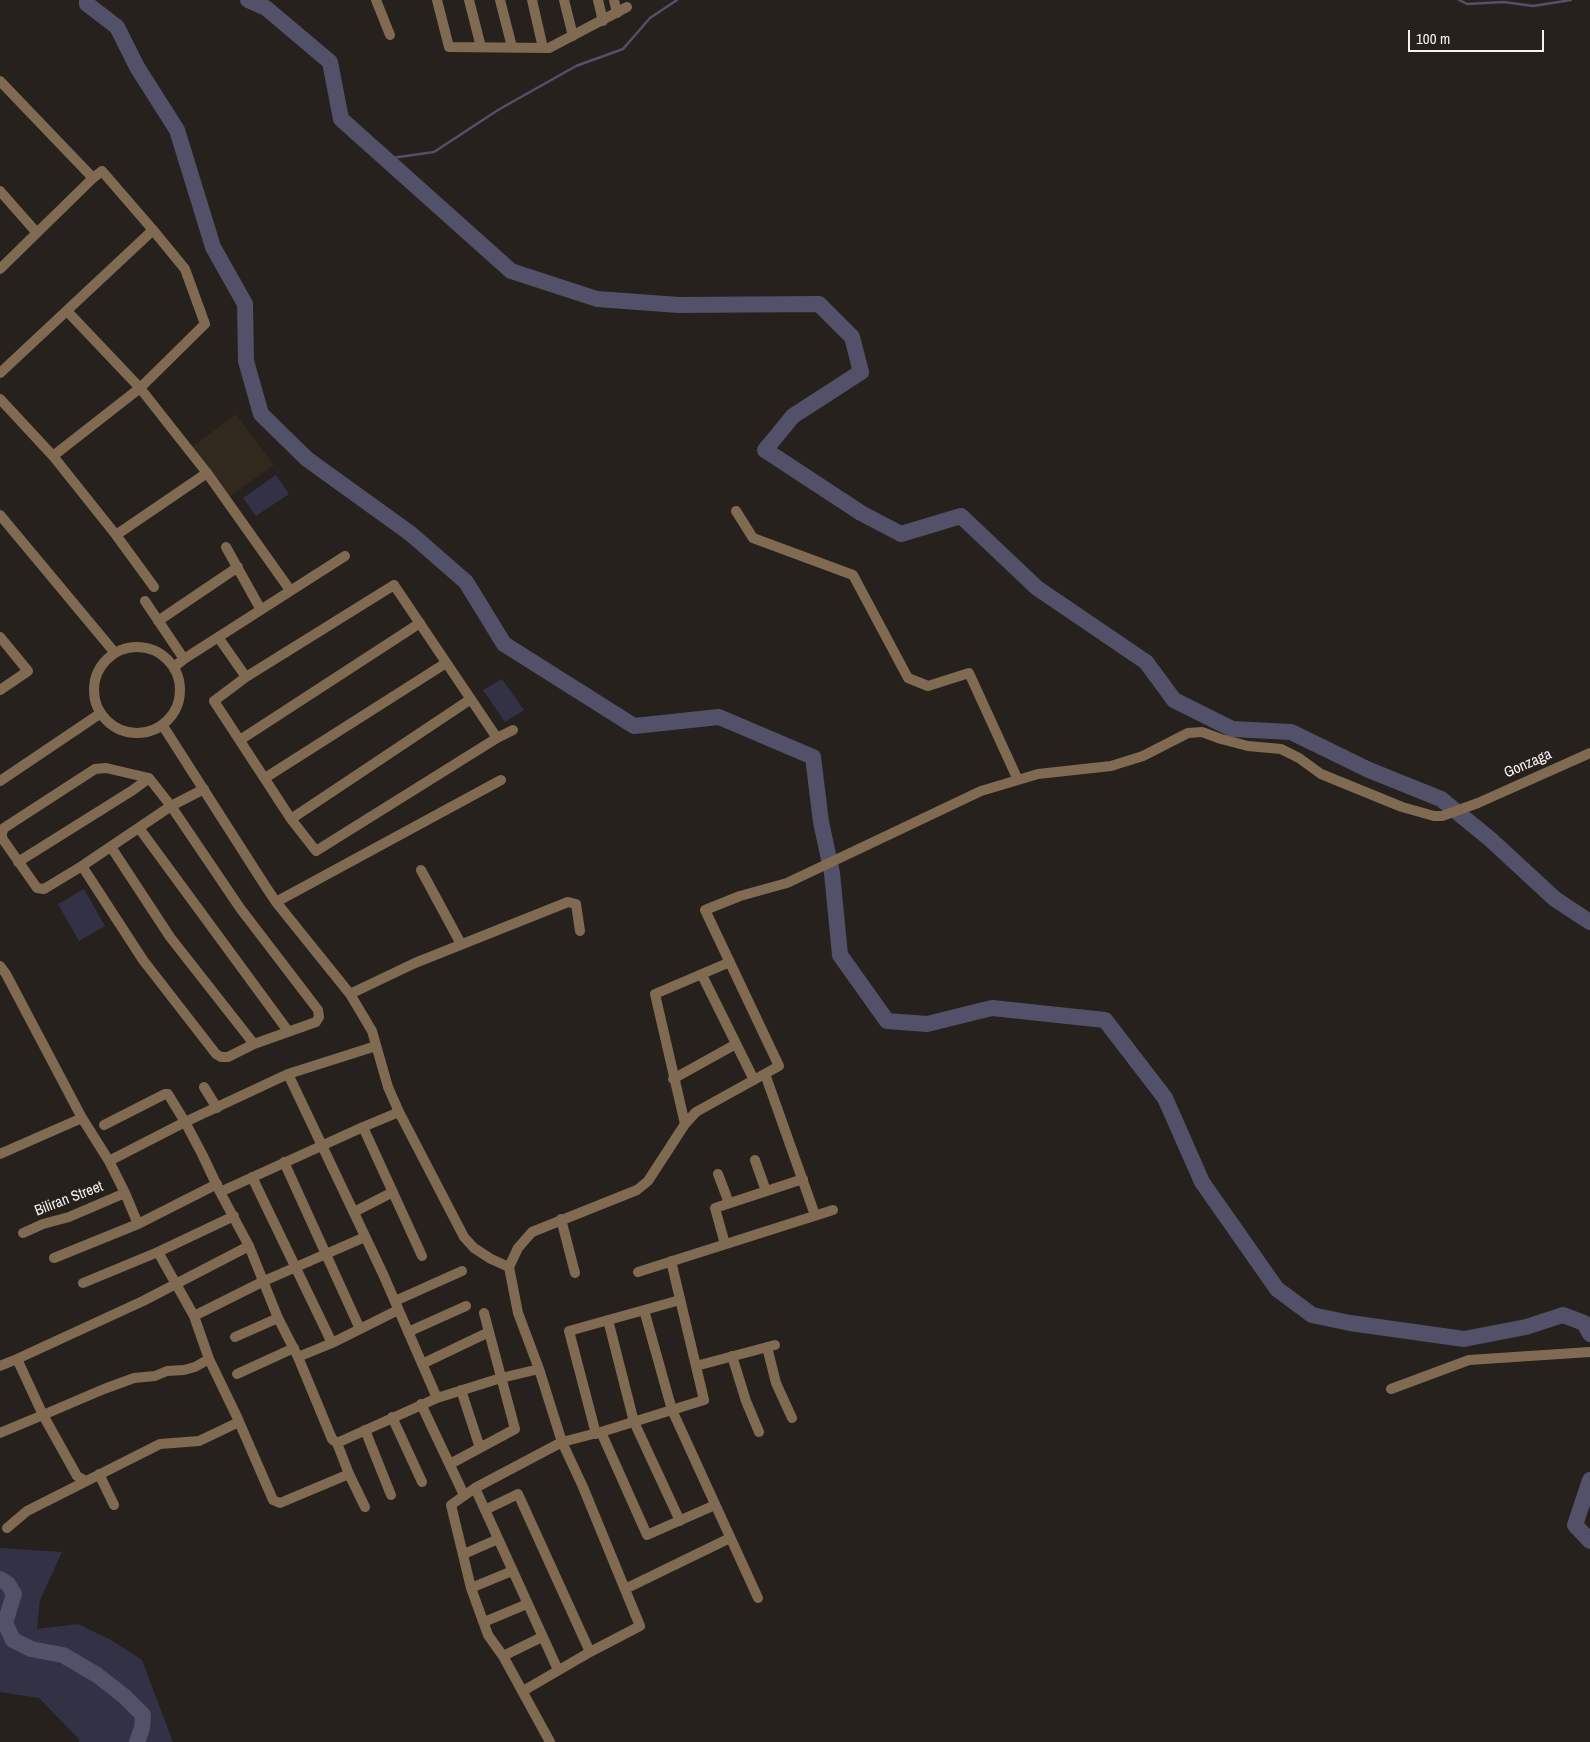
<!DOCTYPE html>
<style>
body{margin:0}
#map{position:relative;width:1590px;height:1742px;overflow:hidden;background:#26211c;font-family:"Archivo Narrow",sans-serif}
canvas{display:block}
.scale{position:absolute;left:1408px;top:30px;width:136px;height:22px;box-sizing:border-box;border:2px solid #f6f3ef;border-top:0;padding-left:6px;font-size:15px;line-height:18px;white-space:nowrap;color:#f6f3ef;-webkit-text-stroke:4px #26211c;paint-order:stroke}
</style>
<div id="map">
<canvas width="1590" height="1742"></canvas>
<div class="scale">100 m</div>
</div>
<script>
const ctx = document.querySelector('canvas').getContext('2d');
ctx.lineJoin = 'round';
function fillPath(path, color) {
  ctx.fillStyle = color;
  ctx.fill(path, 'evenodd');
}
function toPath(rows) {
  const path = new Path2D();
  for (const r of rows) {
    if (r.length === 3) {
      path.moveTo(r[0] + r[2], r[1]);
      path.arc(r[0], r[1], r[2], 0, 2 * Math.PI);
      continue;
    }
    path.moveTo(r[0], r[1]);
    for (let i = 2; i < r.length; i += 2) path.lineTo(r[i], r[i + 1]);
  }
  return path;
}
function strokePath(path, color, width, dash) {
  ctx.strokeStyle = color;
  ctx.lineWidth = width;
  ctx.lineCap = dash ? 'butt' : 'round';
  ctx.setLineDash(dash || []);
  ctx.stroke(path);
}
function label(font, color, halo, rows, align = 'center') {
  ctx.font = font + ' "Archivo Narrow",sans-serif';
  ctx.lineWidth = 4;
  ctx.setLineDash([]);
  ctx.textBaseline = 'middle';
  ctx.strokeStyle = halo;
  ctx.fillStyle = color;
  for (const [text, x, y, turn = 0] of rows) {
    ctx.save();
    ctx.translate(x, y);
    ctx.rotate((+turn || 0) * Math.PI / 180);
    ctx.textAlign = isNaN(turn) ? turn : align;
    if (halo) ctx.strokeText(text, 0, 0);
    ctx.fillText(text, 0, 0);
    ctx.restore();
  }
}
const built = toPath([
 [236,414,274,465,229,497,192,447]
]);
const green = toPath([
 [276,475,289,494,256,516,243,498],
 [502,679,524,710,505,722,483,690],
 [84,889,105,926,79,941,58,904],
 [0,1548,62,1552,40,1600,37,1629,78,1624,111,1640,142,1660,173,1742,79,1742,79,1739,39,1698,0,1692]
]);
const stream = toPath([
 [1459,0,1467,4,1504,2,1533,6,1571,0],
 [385,159,434,152,498,110,576,66,623,49,650,18,677,0]
]);
const river = toPath([
 [87,0,87,4,117,27,137,67,177,130,213,247,245,304,246,361,261,414,307,459,411,534,466,582,504,644,634,726,719,717,813,757,821,822,832,873,840,955,887,1021,927,1024,992,1008,1105,1020,1165,1098,1202,1182,1244,1242,1277,1289,1312,1315,1350,1323,1464,1339,1526,1327,1563,1315,1584,1323,1590,1334],
 [248,0,266,8,330,62,341,119,511,271,597,299,679,305,819,304,852,337,861,372,793,416,765,450,861,513,901,534,961,516,1037,588,1146,662,1174,700,1232,729,1291,732,1369,770,1441,799,1490,839,1555,899,1590,922],
 [1590,1480,1575,1525,1590,1541],
 [0,1579,8,1584,14,1594,5,1623,13,1640,31,1649,63,1655,97,1675,124,1696,143,1715,142,1728,137,1742]
]);
const minor = toPath([
 [376,0,390,35],
 [437,0,449,47,549,48,627,7],
 [469,0,481,47],
 [500,0,512,47],
 [532,0,543,48],
 [564,0,573,36],
 [598,0,603,21],
 [614,0,617,13],
 [0,81,93,178,102,171,153,230,185,269,205,324,140,388,53,456],
 [0,191,37,233],
 [0,269,93,178],
 [67,311,140,388,207,473,290,590],
 [0,373,153,230],
 [0,399,53,456,116,535,154,587],
 [736,511,753,538,853,575,908,678,928,686,969,673,1018,780],
 [0,515,115,653],
 [116,535,207,473],
 [226,547,261,610],
 [145,601,184,659],
 [158,621,238,567],
 [0,637,28,671,0,690],
 [218,637,246,677],
 [137,690,43],
 [174,667,184,659,345,556],
 [163,726,264,884,276,902,350,994,372,1031,388,1087,399,1112,464,1237,474,1248,491,1259,509,1267],
 [497,738,394,585,246,677,214,701,291,819,316,851,497,738,513,730],
 [240,740,420,623],
 [265,778,446,663],
 [0,781,101,713],
 [291,819,471,699],
 [139,828,288,1031],
 [111,847,170,937,254,1044],
 [18,862,133,790,149,778],
 [82,866,143,960,216,1054,221,1057,228,1057,254,1044,316,1022,319,1017,318,1010,240,908,171,806,149,778,106,768,95,769,4,828,2,833,2,838,37,888,44,889,82,866,171,806,204,789],
 [421,870,461,944],
 [276,902,501,780],
 [0,966,6,974,82,1118,109,1161,125,1193,138,1224,217,1184],
 [702,975,754,1080],
 [350,994,415,963,568,902,576,904,580,931],
 [376,1046,288,1074,185,1122,202,1154,220,1192,249,1246,278,1318,298,1357,332,1439,337,1443,437,1398,501,1378,539,1369],
 [288,1074,383,1274,437,1398],
 [765,1074,815,1215],
 [673,1079,736,1044],
 [204,1087,217,1108],
 [685,1124,655,994,730,962],
 [104,1125,165,1094,168,1094,185,1122,109,1161],
 [363,1127,422,1256],
 [0,1154,82,1118],
 [755,1160,766,1191],
 [284,1162,360,1329],
 [718,1174,729,1203],
 [252,1177,332,1343],
 [220,1192,363,1127,399,1112],
 [354,1212,393,1192],
 [234,1216,158,1252,194,1316,209,1359,237,1417,273,1500,280,1503,349,1474],
 [561,1219,575,1273],
 [23,1233,43,1224,69,1217,125,1193],
 [725,1244,715,1208,803,1179],
 [54,1258,138,1224],
 [638,1272,833,1210],
 [83,1283,158,1252],
 [395,1301,462,1271],
 [644,1310,672,1410,758,1598],
 [484,1313,489,1332],
 [194,1316,264,1281,365,1237],
 [608,1320,634,1422,680,1521],
 [408,1332,466,1306],
 [235,1337,278,1318],
 [767,1347,776,1383,792,1418],
 [732,1356,746,1401,759,1432],
 [298,1357,332,1343,398,1310],
 [209,1359,195,1367,184,1370,167,1371,155,1376,134,1378,104,1389,43,1415,17,1359,143,1301,249,1246],
 [422,1364,489,1332,515,1429,450,1464],
 [0,1366,17,1359],
 [696,1366,775,1345],
 [237,1374,294,1348],
 [1391,1389,1469,1360,1590,1352],
 [461,1390,480,1448],
 [421,1404,464,1495],
 [392,1417,422,1482],
 [365,1430,391,1495],
 [601,1432,647,1535,715,1505],
 [0,1433,43,1415,77,1476,86,1481],
 [596,1434,569,1331,680,1300],
 [337,1443,349,1474,365,1507],
 [99,1474,114,1505],
 [475,1488,558,1670],
 [485,1510,518,1494,590,1652],
 [7,1528,27,1511,160,1444,199,1441,239,1422],
 [464,1554,498,1539],
 [471,1588,512,1571],
 [625,1589,730,1538],
 [484,1622,527,1604],
 [503,1656,542,1637],
 [523,1691,590,1652,640,1626,583,1487,562,1442,539,1369,518,1313,509,1267,518,1248,532,1232,637,1190,648,1181,685,1124,696,1112,779,1066,705,910,740,896,787,883,981,791,1038,774,1111,766,1143,756,1188,733,1202,732,1221,739,1248,746,1281,749,1299,758,1321,774,1402,807,1434,816,1442,816,1478,803,1590,753],
 [550,1742,503,1656,488,1635,471,1588,451,1505,475,1488,562,1442,601,1432,704,1400,671,1261]
]);
const streetNames = [
 ["Gonzaga",1528,764,-24],
 ["Biliran Street",69,1199,-21]
];
fillPath(built, '#31291e');
fillPath(green, '#333145');
strokePath(stream, '#535069', 2.5);
strokePath(river, '#535069', 16);
strokePath(minor, '#806b52', 10);
label('15px', '#f6f3ef', '#26211c', streetNames);
</script>
